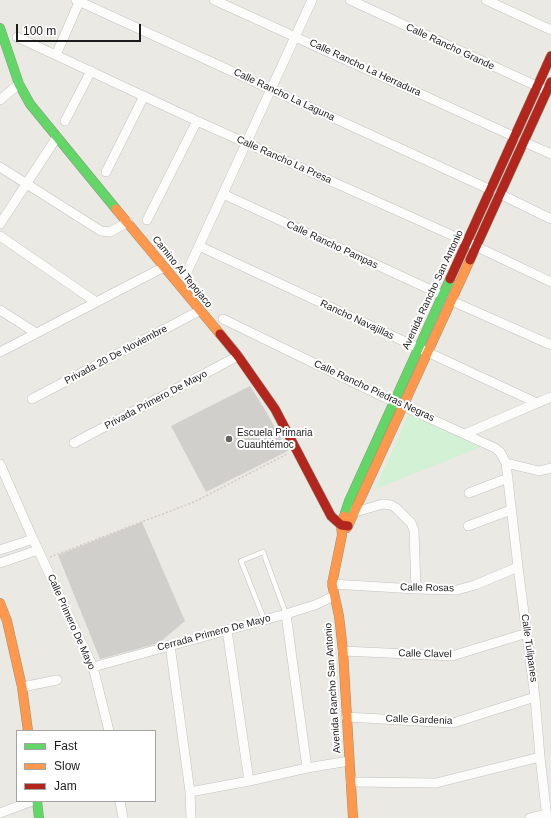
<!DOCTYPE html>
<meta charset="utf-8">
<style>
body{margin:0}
#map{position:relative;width:551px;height:818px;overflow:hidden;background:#eae9e4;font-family:Helvetica,sans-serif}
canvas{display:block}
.legend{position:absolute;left:16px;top:730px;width:140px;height:72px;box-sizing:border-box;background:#fff;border:1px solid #a4a4a4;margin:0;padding:5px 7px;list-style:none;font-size:12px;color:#1c1c1c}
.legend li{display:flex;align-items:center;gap:8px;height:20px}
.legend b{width:20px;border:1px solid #a4a4a4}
.scale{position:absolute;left:16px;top:24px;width:125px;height:18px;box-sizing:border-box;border:2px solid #1c1c1c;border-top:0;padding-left:5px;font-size:12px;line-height:14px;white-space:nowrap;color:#1c1c1c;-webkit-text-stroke:3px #fff;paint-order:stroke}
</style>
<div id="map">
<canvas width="551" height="818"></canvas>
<ul class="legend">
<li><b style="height:5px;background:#63d668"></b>Fast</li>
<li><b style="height:5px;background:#ff974d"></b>Slow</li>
<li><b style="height:5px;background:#b3261e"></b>Jam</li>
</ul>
<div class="scale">100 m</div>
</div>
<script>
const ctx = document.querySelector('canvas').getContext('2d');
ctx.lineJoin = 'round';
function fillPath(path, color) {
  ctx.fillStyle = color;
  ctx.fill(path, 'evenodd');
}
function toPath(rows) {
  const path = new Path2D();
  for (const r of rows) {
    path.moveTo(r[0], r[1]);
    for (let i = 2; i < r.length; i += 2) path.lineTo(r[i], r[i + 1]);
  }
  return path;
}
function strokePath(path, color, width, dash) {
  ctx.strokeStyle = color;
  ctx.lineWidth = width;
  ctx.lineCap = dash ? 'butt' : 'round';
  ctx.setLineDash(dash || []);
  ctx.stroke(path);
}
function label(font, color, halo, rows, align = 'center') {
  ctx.font = font + ' Helvetica,sans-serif';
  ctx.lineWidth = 4;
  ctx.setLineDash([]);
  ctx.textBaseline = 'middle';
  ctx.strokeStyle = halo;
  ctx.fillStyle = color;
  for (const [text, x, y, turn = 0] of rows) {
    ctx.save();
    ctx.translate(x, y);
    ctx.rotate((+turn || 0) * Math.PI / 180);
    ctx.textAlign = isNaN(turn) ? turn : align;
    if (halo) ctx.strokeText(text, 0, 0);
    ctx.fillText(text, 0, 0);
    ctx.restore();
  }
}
const park = toPath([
 [409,413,481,447,375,489]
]);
const building = toPath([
 [250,386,264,408,288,451,206,492,171,426],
 [142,522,185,621,159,643,100,659,58,555]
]);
const path = toPath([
 [50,557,194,502,287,454]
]);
const lane = toPath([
 [264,619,241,561,263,552,286,614]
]);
const street = toPath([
 [76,0,491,190],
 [214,0,515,137],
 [350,0,543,89],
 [486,0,551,30],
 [17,37,197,121,467,242,551,282],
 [56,55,80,0],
 [0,100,19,84],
 [65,121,91,71],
 [524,142,551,154],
 [0,167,101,231,110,232,128,222],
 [106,172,144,96],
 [223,194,442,295],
 [500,194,551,219],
 [147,220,197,121],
 [0,224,57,137],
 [0,236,96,302],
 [199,246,537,403],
 [186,274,312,0],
 [452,301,551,345],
 [0,310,36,333],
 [223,319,394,402,495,448,500,452,506,463,518,567,535,697,540,757,547,818],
 [0,352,164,267],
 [32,399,199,311],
 [465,434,551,397],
 [74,443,238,356],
 [506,463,539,471,551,468],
 [0,464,33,539,93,667,109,731],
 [469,493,508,478],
 [351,511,355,512,383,504,391,505,396,508,411,523,414,530,416,589],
 [468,526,511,510],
 [0,550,33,539],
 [0,563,38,550],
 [332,584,416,589,457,590,475,585,518,567],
 [286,614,307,768],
 [227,630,249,781],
 [170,645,190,792,191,818],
 [343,651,452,656,527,633],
 [93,667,286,614,315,605,334,596],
 [22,687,57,680],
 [346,717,453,723,535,697],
 [351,782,436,783,540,757],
 [190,792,249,781,307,768,349,761],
 [120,801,123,818],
 [0,813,32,801],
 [530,818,546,814]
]);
const fast = toPath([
 [0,28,19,84,30,104,116,209],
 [344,516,349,501,450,279],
 [37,801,39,818]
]);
const slow = toPath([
 [116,209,220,334],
 [344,516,341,525,342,535,332,584,339,616,343,651,353,818],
 [347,528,470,260],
 [0,603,7,621,22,687,28,731]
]);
const jam = toPath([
 [470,260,551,82],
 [450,279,551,56],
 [220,334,238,356,275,409,331,516,341,525,348,526]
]);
const markers = [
 [229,439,4,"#646462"]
];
const streetNames = [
 ["Calle Rancho Grande",450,47,25],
 ["Calle Rancho La Herradura",365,68,25],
 ["Calle Rancho La Laguna",284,95,25],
 ["Calle Rancho La Presa",284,160,24],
 ["Calle Rancho Pampas",332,245,25],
 ["Camino Al Tepojaco",182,272,51],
 ["Avenida Rancho San Antonio",433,290,-65],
 ["Rancho Navajillas",357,320,25],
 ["Privada 20 De Noviembre",116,355,-28],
 ["Calle Rancho Piedras Negras",374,391,25],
 ["Privada Primero De Mayo",156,400,-28],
 ["Calle Rosas",427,588,1],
 ["Calle Primero De Mayo",71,622,66],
 ["Cerrada Primero De Mayo",214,633,-15],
 ["Calle Tulipanes",529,648,82],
 ["Calle Clavel",425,654,1],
 ["Avenida Rancho San Antonio",333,688,-94],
 ["Calle Gardenia",419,720,2]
];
const poiNames = [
 ["Escuela Primaria",237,433],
 ["Cuauhtémoc",237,445]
];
fillPath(park, '#d2f1d5');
fillPath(building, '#d1cfcb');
strokePath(lane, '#c3c2c0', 5.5);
strokePath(street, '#c3c2c0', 10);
strokePath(fast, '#90947d', 10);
strokePath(slow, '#90947d', 10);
strokePath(jam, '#90947d', 10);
strokePath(path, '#d5c9c5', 1.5, [2, 2]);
strokePath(lane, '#fcfcfb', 4.5);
strokePath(street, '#fcfcfb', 9);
strokePath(fast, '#63d668', 9);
strokePath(slow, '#ff974d', 9);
strokePath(jam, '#b3261e', 9);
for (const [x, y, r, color] of markers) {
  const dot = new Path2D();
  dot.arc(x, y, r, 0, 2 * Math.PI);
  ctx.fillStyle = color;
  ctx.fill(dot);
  strokePath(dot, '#fff', 1.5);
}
label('10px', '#1c1c1c', '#fff', streetNames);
label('10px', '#1c1c1c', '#fff', poiNames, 'left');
</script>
